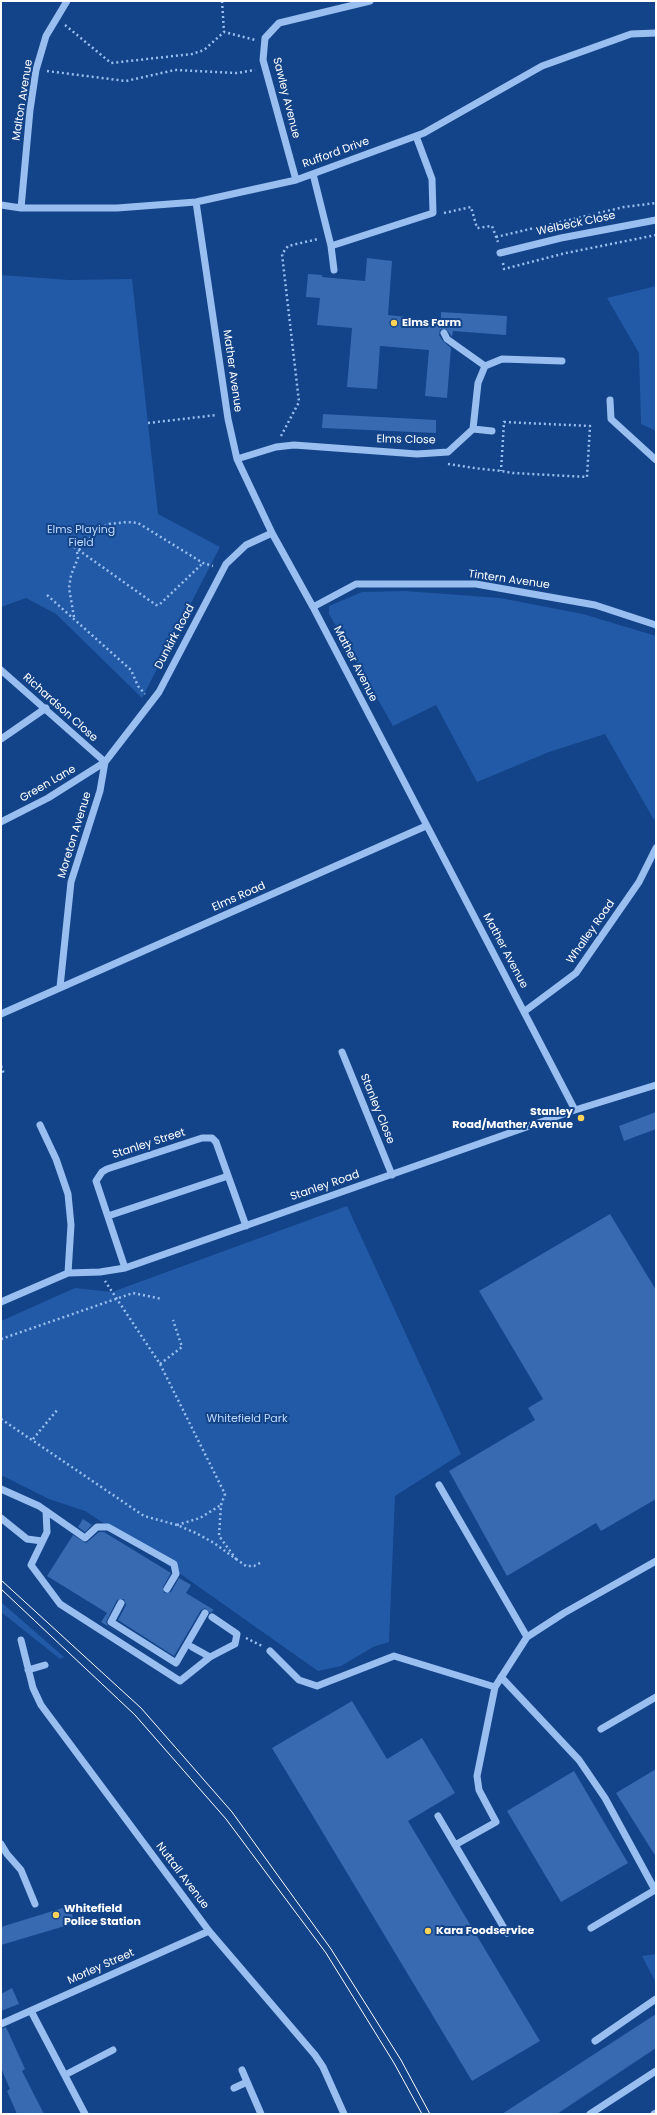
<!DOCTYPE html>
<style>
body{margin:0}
#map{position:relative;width:657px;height:2115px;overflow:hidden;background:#134388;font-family:Poppins,sans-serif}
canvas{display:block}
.frame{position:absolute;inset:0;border:2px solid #fff;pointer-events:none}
</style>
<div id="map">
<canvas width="657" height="2115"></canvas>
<div class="frame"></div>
</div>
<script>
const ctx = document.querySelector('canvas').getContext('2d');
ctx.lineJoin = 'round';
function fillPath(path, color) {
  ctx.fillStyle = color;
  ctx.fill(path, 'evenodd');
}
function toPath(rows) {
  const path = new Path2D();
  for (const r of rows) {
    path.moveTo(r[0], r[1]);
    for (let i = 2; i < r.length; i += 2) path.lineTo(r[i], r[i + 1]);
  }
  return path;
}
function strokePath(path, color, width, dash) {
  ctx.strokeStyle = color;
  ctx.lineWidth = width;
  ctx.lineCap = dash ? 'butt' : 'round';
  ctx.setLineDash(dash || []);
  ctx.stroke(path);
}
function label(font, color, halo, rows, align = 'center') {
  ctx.font = font + ' Poppins,sans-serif';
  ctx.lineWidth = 4;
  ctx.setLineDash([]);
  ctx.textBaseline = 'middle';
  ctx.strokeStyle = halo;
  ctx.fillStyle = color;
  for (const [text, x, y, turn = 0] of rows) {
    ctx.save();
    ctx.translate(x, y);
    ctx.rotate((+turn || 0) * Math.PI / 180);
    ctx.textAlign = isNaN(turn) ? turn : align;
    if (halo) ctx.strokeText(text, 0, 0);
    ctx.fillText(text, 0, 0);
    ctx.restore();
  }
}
const green = toPath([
 [1,275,69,280,132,279,158,514,220,547,142,698,56,614,26,598,1,607],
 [656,286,656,431,641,424,639,353,607,298],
 [405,591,500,598,583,614,656,636,656,815,654,820,605,734,549,752,477,782,436,705,393,726,329,614,329,606,362,592],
 [347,1206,461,1454,395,1496,389,1642,373,1647,341,1666,318,1671,172,1568,85,1511,49,1499,1,1475,1,1321,75,1288,112,1292],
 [1,1602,64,1657,60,1659,1,1612],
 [656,1954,656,1983,642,1956]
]);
const building = toPath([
 [367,258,392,261,388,315,441,321,441,312,507,316,506,335,453,331,452,337,446,329,440,330,439,335,443,341,451,348,447,398,425,396,429,350,380,346,377,389,347,387,352,328,317,325,320,298,306,297,308,274,322,275,322,277,365,281],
 [323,414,436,420,436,433,322,428],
 [656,1112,656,1129,624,1141,619,1126],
 [610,1214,656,1290,656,1499,601,1531,596,1523,507,1576,449,1471,535,1420,528,1408,543,1399,479,1291],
 [83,1519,92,1525,85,1532,78,1527],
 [99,1532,104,1532,171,1573,163,1587,164,1593,171,1592,179,1578,191,1585,186,1593,214,1610,210,1613,205,1608,201,1610,174,1656,118,1620,126,1605,124,1599,117,1600,106,1622,108,1626,135,1643,101,1622,107,1613,47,1576,73,1535,86,1543],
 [352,1701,387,1759,422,1738,455,1793,408,1821,540,2041,472,2081,272,1748],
 [656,1769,656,1857,616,1793],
 [574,1771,628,1863,561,1902,507,1811],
 [69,1906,75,1923,1,1945,1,1927],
 [12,1988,19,2004,1,2011,1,1994],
 [656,2014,656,2048,557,2114,502,2114],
 [6,2027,25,2069,22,2071,44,2114,17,2114,7,2091,10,2089,1,2068,1,2029]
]);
const path = toPath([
 [222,1,224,32],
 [65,25,111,63,192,54,204,50,224,32,255,40],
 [47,71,126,81,175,70,237,73,255,70],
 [444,213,471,207,477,228,492,226,498,242],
 [496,237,624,207,656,203],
 [503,263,504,269,566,253,656,235],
 [148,423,217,415],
 [281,436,299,402,282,254,288,246,318,239],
 [448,464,474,468,501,471,513,473,587,477,590,426,504,422,501,471],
 [70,544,156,605,159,605,203,563],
 [47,595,131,670,138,686,145,694],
 [74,617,69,588,71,575,78,558,77,552,100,528,109,524,127,522,138,523,203,563,213,566],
 [1,1066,4,1074],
 [1,1339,133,1293,162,1299],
 [160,1364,182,1347,173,1320],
 [1,1419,144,1516,177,1525,196,1533,214,1543,236,1559,219,1536,221,1505,225,1494,160,1364,105,1281],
 [33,1439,58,1409],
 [177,1525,200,1518,221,1505],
 [236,1559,246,1566,254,1566,262,1562],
 [246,1638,262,1646]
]);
const minor = toPath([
 [313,174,331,246,433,213,432,179,416,136],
 [296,180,263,60,265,38,279,23,370,1],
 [196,202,228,419,237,459,272,533,313,607,575,1110],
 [1,205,21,208,117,208,196,202,296,180,424,133,542,66,631,34,656,33],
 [21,208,30,110,36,70,46,36,67,1],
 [331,246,334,270],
 [500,253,561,238,656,220],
 [444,333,447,339,485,366],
 [610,400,611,419,656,460],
 [473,429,492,431],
 [237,459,276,447,294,445,417,454,448,452,473,429,478,383,485,366,502,359,562,361],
 [313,607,356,584,476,584,595,605,656,625],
 [1,670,105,762],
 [1,739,46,708],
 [1,822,48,798,105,762,159,692,226,564,246,545,272,533],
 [60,987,71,882,100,791,105,762],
 [525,1011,576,973,639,882,656,848],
 [1,1014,426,826],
 [342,1052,392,1175],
 [40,1125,56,1159,68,1194,71,1225,68,1273],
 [108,1216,228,1176],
 [125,1268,96,1181,102,1172,107,1169,202,1138,212,1138,216,1142,246,1226],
 [1,1302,68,1273,100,1272,125,1268,575,1110,656,1085],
 [439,1485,527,1637],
 [1,1489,39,1506,85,1538,97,1527,108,1527,174,1564,176,1574,167,1589],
 [46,1511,47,1532,31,1565,60,1604,180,1681,210,1657,192,1647],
 [1,1518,27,1539,42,1541],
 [121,1603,111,1622,176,1663,205,1613],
 [21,1640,33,1688,41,1705,209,1931,315,2055,323,2067,344,2114],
 [270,1651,299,1680,317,1686,394,1656,495,1687],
 [210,1657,235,1644,237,1634,212,1617],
 [28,1670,45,1665],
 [501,1677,579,1760,605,1798,655,1890,591,1928],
 [601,1729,656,1697],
 [438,1816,507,1933],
 [1,1844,7,1854,21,1870,35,1904],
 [455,1845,496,1822,479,1790,477,1776,495,1687,527,1637,564,1613,656,1561],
 [31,2011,85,2114],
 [1,2024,209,1931],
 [595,2041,656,1999],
 [242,2070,261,2114],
 [65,2075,113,2050],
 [234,2088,247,2082],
 [590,2114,656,2071],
 [654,2114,656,2113]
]);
const tram = toPath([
 [1,1580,141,1708,232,1812,331,1949,401,2060,430,2114],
 [1,1589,135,1715,226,1819,326,1953,394,2063,422,2114]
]);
const markers = [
 [394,323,4,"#ffd357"],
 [581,1118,4,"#ffd357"],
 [56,1915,4,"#ffd357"],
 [428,1931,4,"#ffd357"]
];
const streetNames = [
 ["Sawley Avenue",286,98,76],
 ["Malton Avenue",23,100,-81],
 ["Rufford Drive",336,153,-20],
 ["Welbeck Close",576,224,-12],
 ["Mather Avenue",232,371,82],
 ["Elms Close",406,440,1],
 ["Tintern Avenue",509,580,8],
 ["Dunkirk Road",175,637,-62],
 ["Mather Avenue",355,664,63],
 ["Richardson Close",60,708,42],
 ["Green Lane",48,784,-30],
 ["Moreton Avenue",75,835,-73],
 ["Elms Road",239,897,-24],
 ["Whalley Road",591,932,-55],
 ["Mather Avenue",505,951,62],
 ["Stanley Close",377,1109,68],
 ["Stanley Street",149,1144,-18],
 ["Stanley Road",325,1186,-19],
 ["Nuttall Avenue",182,1876,53],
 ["Morley Street",101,1967,-24]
];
const poiNames = [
 ["Elms Farm",402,323],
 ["Stanley",573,1112,"right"],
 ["Road/Mather Avenue",573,1125,"right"],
 ["Whitefield",64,1909],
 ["Police Station",64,1922],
 ["Kara Foodservice",436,1931]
];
const parkNames = [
 ["Elms Playing",81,530],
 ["Field",81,543],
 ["Whitefield Park",247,1419]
];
fillPath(green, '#225aa7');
fillPath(building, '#376ab1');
strokePath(path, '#99bef0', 2.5, [2, 3]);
strokePath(minor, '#99bef0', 7);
strokePath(tram, '#fff', 1);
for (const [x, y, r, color] of markers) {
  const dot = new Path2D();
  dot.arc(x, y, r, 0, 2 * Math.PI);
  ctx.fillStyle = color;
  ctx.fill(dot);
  strokePath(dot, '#134388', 1.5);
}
label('11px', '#fff', '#134388', streetNames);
label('bold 11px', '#fff', '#134388', poiNames, 'left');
label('11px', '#bfd9fc', '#134388', parkNames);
</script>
